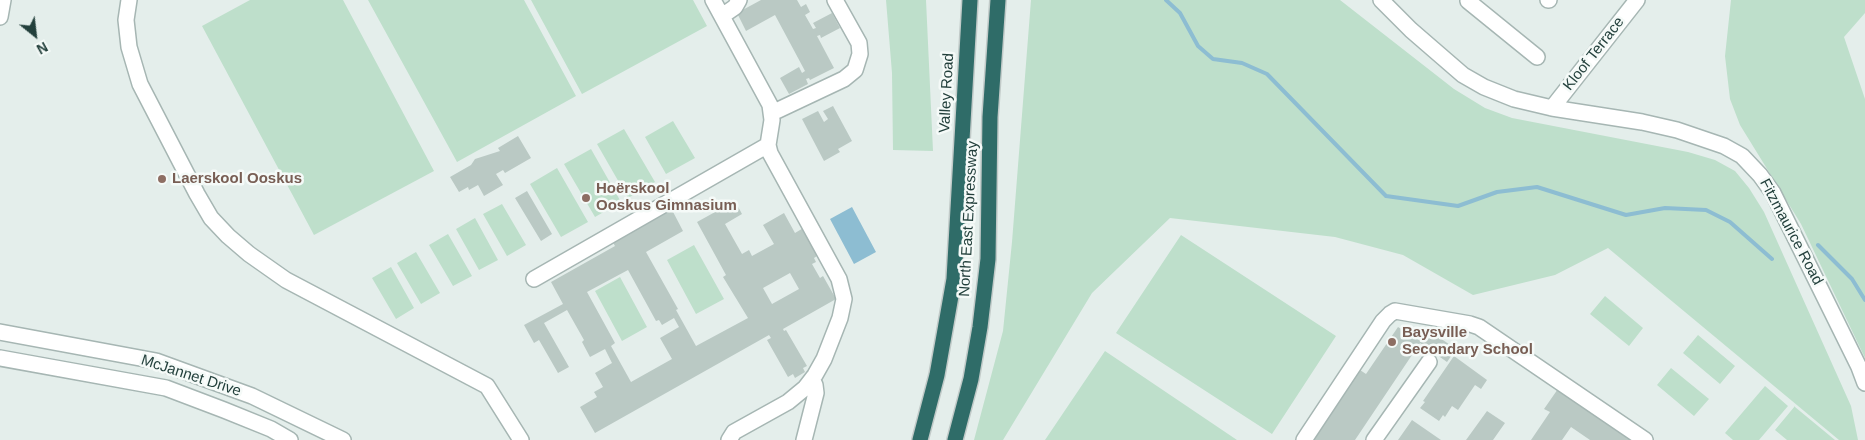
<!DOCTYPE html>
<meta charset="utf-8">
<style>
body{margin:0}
#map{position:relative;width:1865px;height:440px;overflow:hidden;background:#e4eeeb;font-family:Helvetica,sans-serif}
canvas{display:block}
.north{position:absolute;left:10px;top:10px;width:50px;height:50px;-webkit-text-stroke:4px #f5faf8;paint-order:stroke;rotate:151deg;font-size:14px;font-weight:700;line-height:20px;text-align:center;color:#23403c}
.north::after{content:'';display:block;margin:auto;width:18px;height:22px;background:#23403c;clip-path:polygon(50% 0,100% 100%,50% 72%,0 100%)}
</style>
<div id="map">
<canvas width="1865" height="440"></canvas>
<div class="north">N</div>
</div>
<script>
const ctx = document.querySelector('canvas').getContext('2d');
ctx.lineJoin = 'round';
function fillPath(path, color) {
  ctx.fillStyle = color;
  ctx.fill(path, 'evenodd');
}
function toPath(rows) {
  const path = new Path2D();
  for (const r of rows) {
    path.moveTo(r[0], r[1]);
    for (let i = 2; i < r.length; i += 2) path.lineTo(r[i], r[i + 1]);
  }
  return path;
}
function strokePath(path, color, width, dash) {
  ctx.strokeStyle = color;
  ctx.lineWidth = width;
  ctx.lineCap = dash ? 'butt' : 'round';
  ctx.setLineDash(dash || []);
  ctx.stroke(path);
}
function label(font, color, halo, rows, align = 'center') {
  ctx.font = font + ' Helvetica,sans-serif';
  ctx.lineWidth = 5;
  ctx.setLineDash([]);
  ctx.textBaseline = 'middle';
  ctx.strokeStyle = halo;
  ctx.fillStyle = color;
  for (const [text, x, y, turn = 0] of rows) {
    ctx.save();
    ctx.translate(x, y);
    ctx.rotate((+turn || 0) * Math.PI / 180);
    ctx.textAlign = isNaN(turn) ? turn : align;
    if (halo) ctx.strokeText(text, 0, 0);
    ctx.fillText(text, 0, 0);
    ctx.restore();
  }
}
const green = toPath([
 [250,0,343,0,434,171,314,235,202,26],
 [368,0,524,0,576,96,457,162],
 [531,0,693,0,707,26,582,94],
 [886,0,926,0,933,151,893,150,892,73],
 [1031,0,1340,0,1454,89,1485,108,1512,118,1688,152,1715,160,1735,171,1749,188,1764,212,1851,406,1858,440,1839,440,1608,248,1555,275,1473,295,1403,255,1335,237,1170,218,1092,293,1003,440,974,440,1003,331,1012,242],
 [1731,0,1865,0,1865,13,1844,37,1865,99,1865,358,1801,224,1740,125,1730,99,1725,56],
 [673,121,695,158,666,174,645,137],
 [624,129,655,182,628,198,597,144],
 [591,149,621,202,595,217,564,164],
 [557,168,588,222,561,237,530,184],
 [502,204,526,245,507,256,483,214],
 [475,218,498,260,479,270,456,229],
 [448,234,472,276,453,286,429,245],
 [1181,235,1336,336,1272,434,1116,333],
 [694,245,724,299,696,314,667,260],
 [416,252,440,293,421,304,397,263],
 [391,267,414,308,396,319,372,278],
 [620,277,647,327,622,341,595,291],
 [1605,296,1643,328,1629,346,1590,314],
 [1698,335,1735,366,1720,384,1683,353],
 [1105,351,1237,440,1045,440],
 [1671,368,1709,399,1694,416,1657,385],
 [1765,386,1788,406,1759,440,1733,440,1725,433],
 [1795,406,1795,407,1835,440,1787,440,1775,430]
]);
const water = toPath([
 [852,207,876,252,854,264,830,219]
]);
const stream = toPath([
 [1166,0,1180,13,1198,46,1213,59,1242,63,1267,74,1386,196,1458,206,1497,192,1537,187,1626,215,1665,208,1706,210,1730,222,1772,259],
 [1818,245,1852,279,1865,300]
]);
const building = toPath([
 [761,0,797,0,801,7,806,4,810,12,805,15,813,29,816,28,813,23,832,13,840,28,821,38,820,35,817,36,834,68,810,80,809,78,806,79,808,84,789,94,780,78,799,67,802,73,805,71,775,15,746,31,737,13],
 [833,106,852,141,838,149,840,152,824,161,802,119,818,111,824,122,828,119,823,111],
 [518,136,531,158,505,173,503,170,496,174,503,185,484,196,478,185,469,190,468,187,459,192,450,177,471,165,475,159,500,151,498,148],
 [527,191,552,234,541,241,515,198],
 [735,201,742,214,725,224,742,254,749,250,752,256,774,244,763,225,784,213,795,233,805,227,820,254,814,258,816,262,812,264,820,278,823,276,836,299,783,329,784,331,786,330,807,366,803,368,805,372,795,378,793,374,788,377,767,340,771,338,769,335,595,433,580,407,597,397,594,392,603,387,595,373,612,363,605,349,590,357,582,342,584,340,567,310,544,323,569,367,558,373,539,340,534,343,524,325,563,304,551,282,615,246,611,239,671,208,683,231,646,252,678,309,676,310,696,346,748,318,723,277,726,275,697,222],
 [628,270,656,321,659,320,662,325,674,318,679,327,660,338,672,359,631,382,611,346,615,343,587,292],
 [790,273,799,289,772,304,763,288],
 [1398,327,1419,340,1427,329,1456,349,1447,362,1420,343,1355,440,1313,440,1360,370,1366,374],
 [1454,356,1487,380,1481,389,1475,385,1458,410,1452,406,1445,417,1443,415,1439,421,1420,408,1425,402,1423,401],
 [1560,386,1639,440,1590,440,1571,427,1562,440,1531,440,1550,412,1544,409],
 [1487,411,1505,423,1493,440,1466,440],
 [1412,420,1441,440,1398,440]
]);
const minor = toPath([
 [129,0,126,20,129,47,140,84,197,194,211,218,228,236,249,254,286,280,487,386,521,440],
 [713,0,770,105,772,120,768,145,770,153,839,279,844,299,840,318,824,359,815,375,805,388,788,402,734,432,729,440],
 [1381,0,1411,30,1463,75,1484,87,1514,99,1552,108,1642,122,1677,130,1724,146,1742,156,1760,175,1773,193,1859,367,1865,383],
 [1548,0,1549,0],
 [1468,1,1537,57],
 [722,16,735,7,739,0],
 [0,17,3,0],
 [1552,108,1637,0],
 [772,113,844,79,855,70,860,54,859,43,835,0],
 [534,279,768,145],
 [0,332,156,361,252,396,343,440],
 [0,358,166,388,224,410,271,429,290,440],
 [804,440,816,393,815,385,812,379],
 [1304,440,1383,321,1390,314,1395,311,1470,324,1479,327,1645,440],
 [1374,440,1429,362]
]);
const highway = toPath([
 [920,440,937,375,954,279,970,0],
 [955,440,971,379,980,327,988,259,990,117,998,0]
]);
const markers = [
 [162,179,5,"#8d6e63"],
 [586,198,5,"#8d6e63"],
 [1392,342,5,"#8d6e63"]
];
const streetNames = [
 ["Kloof Terrace",1594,54,-52],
 ["Valley Road",947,93,-87],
 ["North East Expressway",969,219,-87],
 ["Fitzmaurice Road",1791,232,62],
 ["McJannet Drive",191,376,18]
];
const educationNames = [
 ["Laerskool Ooskus",172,179],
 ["Hoërskool",596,189],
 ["Ooskus Gimnasium",596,206],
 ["Baysville",1402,333],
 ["Secondary School",1402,350]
];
fillPath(green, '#bedfcb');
fillPath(water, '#8dbdd2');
strokePath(stream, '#8dbdd2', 4);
fillPath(building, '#bac9c4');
strokePath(minor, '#a6b6b3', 18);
strokePath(highway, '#c1cac8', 18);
strokePath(minor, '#fff', 15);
strokePath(highway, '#2f6c68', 15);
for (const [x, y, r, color] of markers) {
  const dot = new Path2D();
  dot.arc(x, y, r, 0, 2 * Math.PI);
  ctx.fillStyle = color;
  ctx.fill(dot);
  strokePath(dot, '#f5faf8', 2);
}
label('15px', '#23403c', '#f5faf8', streetNames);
label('bold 15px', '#785e54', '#f5faf8', educationNames, 'left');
</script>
